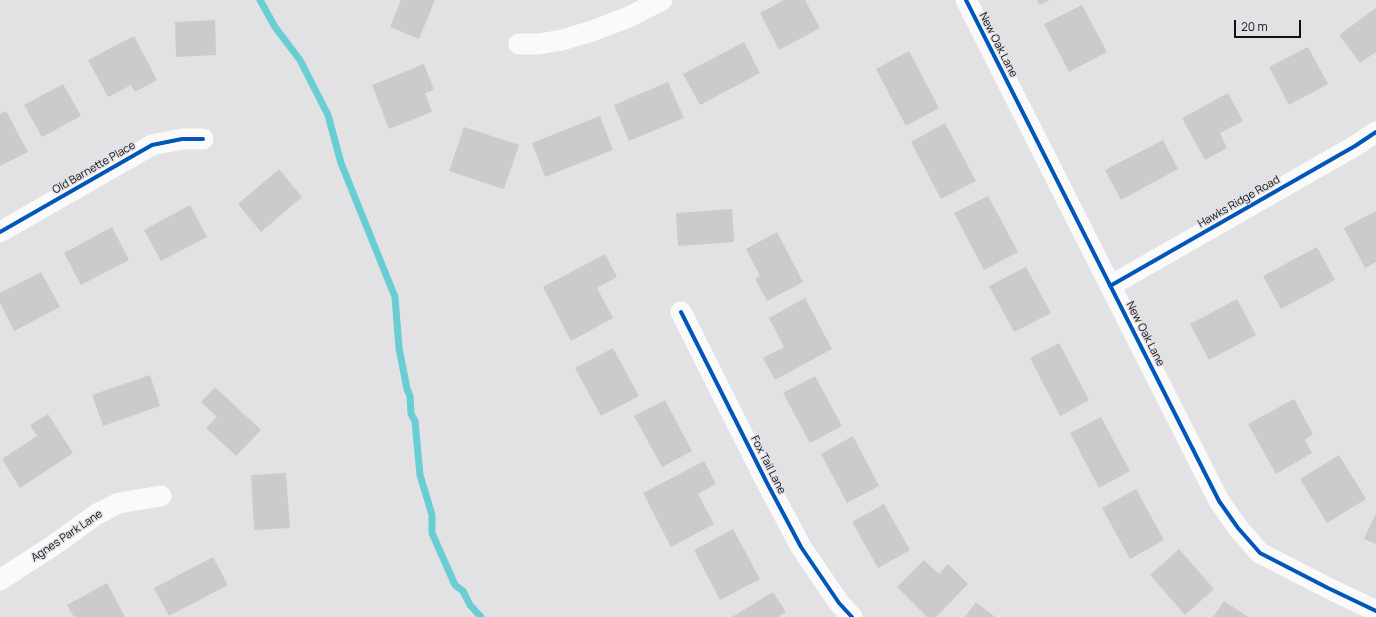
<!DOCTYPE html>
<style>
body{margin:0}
#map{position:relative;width:1376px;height:617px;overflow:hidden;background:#e2e1e4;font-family:Manrope,sans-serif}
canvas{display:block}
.scale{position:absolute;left:1234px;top:20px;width:67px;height:18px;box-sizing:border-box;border:2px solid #111113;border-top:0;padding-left:5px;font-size:12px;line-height:14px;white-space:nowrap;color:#111113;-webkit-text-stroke:3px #e1e0e5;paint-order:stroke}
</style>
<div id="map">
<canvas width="1376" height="617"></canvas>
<div class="scale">20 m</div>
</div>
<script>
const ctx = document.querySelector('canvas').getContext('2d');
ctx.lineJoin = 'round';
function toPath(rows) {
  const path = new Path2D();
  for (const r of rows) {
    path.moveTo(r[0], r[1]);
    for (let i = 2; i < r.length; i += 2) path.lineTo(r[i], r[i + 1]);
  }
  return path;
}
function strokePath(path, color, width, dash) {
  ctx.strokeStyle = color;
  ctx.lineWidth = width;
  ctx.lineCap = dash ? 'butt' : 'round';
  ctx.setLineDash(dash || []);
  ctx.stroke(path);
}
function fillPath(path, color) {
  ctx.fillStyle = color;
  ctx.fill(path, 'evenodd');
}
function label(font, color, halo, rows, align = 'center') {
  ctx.font = font + ' Manrope,sans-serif';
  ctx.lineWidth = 3;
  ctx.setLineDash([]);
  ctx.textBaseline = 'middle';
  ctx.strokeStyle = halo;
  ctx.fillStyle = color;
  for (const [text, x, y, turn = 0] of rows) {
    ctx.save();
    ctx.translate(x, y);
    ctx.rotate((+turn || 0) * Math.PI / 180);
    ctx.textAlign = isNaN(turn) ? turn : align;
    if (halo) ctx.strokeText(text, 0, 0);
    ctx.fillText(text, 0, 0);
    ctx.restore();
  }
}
const stream = toPath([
 [260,0,275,27,300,60,328,115,341,163,395,297,399,348,407,389,410,396,411,414,415,421,420,475,432,515,432,533,455,585,463,591,470,605,481,617]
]);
const building = toPath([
 [401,0,435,0,419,39,390,27],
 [784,0,805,0,820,28,779,50,760,13],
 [1037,0,1050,0,1040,5],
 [1082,5,1107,52,1069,72,1044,24],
 [1376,8,1376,52,1360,63,1339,35],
 [215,20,216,55,176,57,175,22],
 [134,36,157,80,135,92,131,85,108,97,88,60],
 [744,42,760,73,700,105,683,74],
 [1308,47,1328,84,1289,105,1269,67],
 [909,51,939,108,906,126,876,69],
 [424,64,434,90,425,93,432,112,389,129,372,85],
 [668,82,684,118,629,141,614,105],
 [63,84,81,116,42,137,24,105],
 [1228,93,1243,121,1220,133,1227,148,1205,160,1182,118],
 [6,111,28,152,0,166,0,114],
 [600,116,613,150,545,177,532,143],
 [945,123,976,181,941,199,911,142],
 [464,127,519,145,504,189,449,171],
 [1163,140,1178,169,1121,200,1105,170],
 [279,169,302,197,261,232,238,204],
 [988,196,1018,252,984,270,954,213],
 [190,205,207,237,161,261,144,230],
 [732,209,734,242,678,246,676,213],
 [1376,211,1376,262,1365,268,1344,228],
 [112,227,129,260,81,285,64,253],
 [777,232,803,282,767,301,755,279,760,276,746,249],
 [1317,247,1335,280,1281,309,1263,276],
 [605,254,617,277,597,288,613,318,571,341,543,287],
 [1026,267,1051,313,1014,332,989,286],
 [41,272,60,307,14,331,0,303,0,293],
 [805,298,832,349,775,380,763,358,784,347,769,318],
 [1237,299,1256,335,1209,360,1190,324],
 [1059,343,1089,400,1060,416,1030,358],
 [613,348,639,396,601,416,575,368],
 [150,375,160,406,103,426,92,395],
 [815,376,842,426,810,443,783,393],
 [215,387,261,430,236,456,206,428,217,417,201,402],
 [1294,399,1313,434,1305,440,1312,453,1276,474,1248,424],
 [665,400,692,451,662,467,634,416],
 [48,414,73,453,20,488,2,459,37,436,30,425],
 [1101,417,1130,471,1099,488,1070,433],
 [853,436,879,486,847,503,821,454],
 [1339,455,1366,499,1327,523,1300,479],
 [704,461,716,484,698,494,714,524,671,547,643,493],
 [286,473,290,528,254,530,251,475],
 [1136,489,1164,540,1130,559,1102,508],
 [884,504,910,550,878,568,852,522],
 [1376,513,1376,544,1364,539],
 [733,529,760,579,720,600,694,550],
 [1179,549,1214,589,1185,615,1150,575],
 [213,557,228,585,169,616,154,588],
 [924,560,939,574,948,564,968,584,936,617,927,617,897,587],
 [107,583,125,617,74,617,67,605],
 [773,592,786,612,778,617,732,617],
 [1224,601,1248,617,1213,617],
 [976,602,995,617,965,617]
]);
const minor = toPath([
 [966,0,1219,501,1238,528,1260,553,1328,588,1376,611],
 [519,44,539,44,562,40,592,31,629,17,662,0],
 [0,232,152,145,182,139,203,139],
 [1110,286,1355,146,1376,132],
 [681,312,767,483,801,547,839,603,852,617],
 [0,580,51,547,97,514,119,503,161,496]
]);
const cycleway = toPath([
 [966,0,1219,501,1238,528,1260,553,1328,588,1376,611],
 [0,232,152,145,182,139,203,139],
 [1110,286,1355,146,1376,132],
 [681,312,767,483,801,547,839,603,852,617]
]);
const streetNames = [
 ["New Oak Lane",998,45,63],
 ["Old Barnette Place",94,168,-30],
 ["Hawks Ridge Road",1239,202,-30],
 ["New Oak Lane",1145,334,63],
 ["Fox Tail Lane",768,465,63],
 ["Agnes Park Lane",67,536,-34]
];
strokePath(stream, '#68ced4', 7);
fillPath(building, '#cbcacc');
strokePath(minor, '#fbfafb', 21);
strokePath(cycleway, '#0057b8', 4);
label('11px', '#111113', '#e1e0e5', streetNames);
</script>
